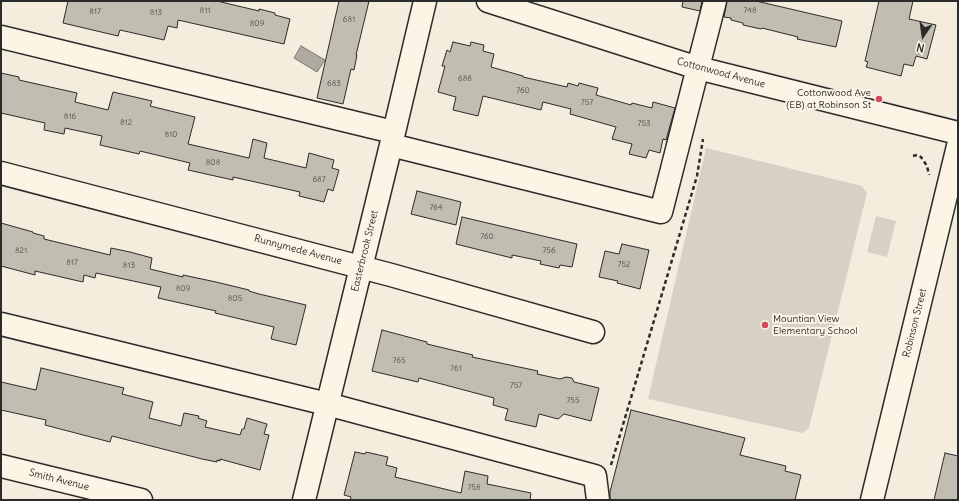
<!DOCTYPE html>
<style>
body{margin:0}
#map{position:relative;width:959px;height:501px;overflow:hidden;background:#f4edde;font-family:Delius,sans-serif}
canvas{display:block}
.frame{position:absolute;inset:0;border:2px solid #2b2b2b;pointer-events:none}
.north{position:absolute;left:903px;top:16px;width:40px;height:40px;-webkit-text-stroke:3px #fcf5e5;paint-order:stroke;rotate:193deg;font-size:11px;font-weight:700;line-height:16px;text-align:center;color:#2b2b2b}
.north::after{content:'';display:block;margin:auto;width:14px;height:18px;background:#2b2b2b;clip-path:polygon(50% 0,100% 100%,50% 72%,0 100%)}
</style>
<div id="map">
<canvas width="959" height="501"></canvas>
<div class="frame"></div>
<div class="north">N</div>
</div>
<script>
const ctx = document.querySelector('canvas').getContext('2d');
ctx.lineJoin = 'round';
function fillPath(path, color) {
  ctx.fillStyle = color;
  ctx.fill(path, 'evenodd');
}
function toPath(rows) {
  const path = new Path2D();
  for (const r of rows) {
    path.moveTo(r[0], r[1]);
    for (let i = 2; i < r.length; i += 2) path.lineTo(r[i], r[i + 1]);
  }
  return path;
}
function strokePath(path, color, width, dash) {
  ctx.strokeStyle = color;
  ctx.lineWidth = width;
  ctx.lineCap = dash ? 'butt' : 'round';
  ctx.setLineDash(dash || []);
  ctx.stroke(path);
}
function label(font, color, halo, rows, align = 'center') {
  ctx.font = font + ' Delius,sans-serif';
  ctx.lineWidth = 4;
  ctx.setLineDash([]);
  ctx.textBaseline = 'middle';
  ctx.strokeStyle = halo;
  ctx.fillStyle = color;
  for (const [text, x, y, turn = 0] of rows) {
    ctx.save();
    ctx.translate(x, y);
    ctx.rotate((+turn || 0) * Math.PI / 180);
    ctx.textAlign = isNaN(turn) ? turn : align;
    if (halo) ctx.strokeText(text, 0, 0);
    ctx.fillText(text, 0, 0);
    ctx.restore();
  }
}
const green = toPath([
 [706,148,862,186,867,193,809,428,802,433,648,399],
 [876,216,896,221,887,257,867,252]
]);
const water = toPath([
 [301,46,325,60,317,72,294,58,301,46]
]);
const building = toPath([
 [68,1,217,1,259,11,259,9,275,13,275,15,290,19,284,44,178,20,177,28,168,26,164,40,120,30,118,36,63,23,68,1],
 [339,1,369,1,356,55,357,55,354,70,351,69,343,104,317,98,339,1],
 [683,1,702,1,700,11,682,7,683,1],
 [727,1,756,1,842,21,836,47,797,39,798,37,762,28,761,29,743,25,743,23,731,20,731,18,724,17,727,1],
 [879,1,913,1,909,19,936,25,927,59,916,56,913,66,904,64,901,76,866,67,868,62,865,61,879,1],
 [453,42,470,46,471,42,484,45,483,51,494,54,491,67,523,76,523,77,567,87,568,83,578,86,579,83,598,88,596,95,631,105,632,103,652,108,653,102,675,108,666,140,663,139,660,153,649,150,646,158,629,154,632,144,612,139,616,127,570,114,571,109,543,102,541,110,483,96,478,116,453,110,456,97,438,92,445,66,442,66,447,50,450,52,453,42],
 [1,73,19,77,19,80,77,93,75,102,108,110,113,92,152,101,150,106,195,117,188,144,249,158,253,139,267,143,264,158,306,168,309,153,334,160,332,168,339,170,333,191,328,189,324,202,299,196,300,192,233,177,233,180,188,170,190,163,140,151,139,154,100,145,102,136,65,128,64,134,44,130,45,123,1,113,1,73],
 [417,191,461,202,456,225,411,214,417,191],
 [462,217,577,244,572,267,560,265,559,268,540,264,541,261,512,255,512,258,456,244,462,217],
 [1,223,33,232,33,233,44,236,44,239,110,255,111,248,130,252,152,258,150,269,183,277,183,275,216,282,249,290,249,291,259,294,306,305,296,345,271,339,274,327,215,313,216,311,158,298,161,287,96,273,95,278,84,275,83,282,35,271,35,275,1,266,1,223],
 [622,244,649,250,640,289,617,283,618,281,599,277,605,251,619,254,622,244],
 [382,330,427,342,427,344,473,355,472,357,538,371,537,374,560,379,566,377,572,378,574,382,599,388,591,421,564,414,558,419,539,414,536,427,505,420,508,409,493,405,494,398,419,378,418,382,372,371,382,330],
 [41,368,124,388,122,394,153,402,149,418,181,426,184,413,199,416,198,418,207,421,205,427,240,435,242,429,244,429,247,418,267,424,264,434,269,435,260,470,220,459,220,461,217,460,217,462,202,459,112,436,110,442,45,425,46,420,1,410,1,382,36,390,41,368],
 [631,410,745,438,740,455,786,466,785,471,801,475,795,500,610,500,610,492,631,410],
 [355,452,365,454,366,452,388,457,386,465,397,468,395,477,461,493,465,471,488,476,487,484,531,493,530,500,350,500,351,497,344,495,355,452],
 [945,453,958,456,958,500,934,500,945,453]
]);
const path = toPath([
 [913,156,917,155,921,157,927,166,929,175],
 [611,465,697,176,703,139]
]);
const minor = toPath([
 [488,1,698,68,958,133],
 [1,37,393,132],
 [391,145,661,212,715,1],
 [1,173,391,275,593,332],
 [1,324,327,404,595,476,598,500],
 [1,466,141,500],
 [304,500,391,145,425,1],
 [872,500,958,146]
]);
const markers = [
 [879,99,4,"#d1495b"],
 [765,325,4,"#d1495b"]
];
const numberNames = [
 ["811",205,11],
 ["748",750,11],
 ["817",95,12],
 ["813",156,13],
 ["681",349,20],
 ["809",257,24],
 ["688",465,79],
 ["683",334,84],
 ["760",523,91],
 ["757",587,103],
 ["816",70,117],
 ["812",126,123],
 ["753",644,124],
 ["810",171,135],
 ["808",213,163],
 ["687",319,180],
 ["764",436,208],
 ["760",487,237],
 ["821",21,251],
 ["756",549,251],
 ["817",72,263],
 ["752",624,265],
 ["813",129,266],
 ["809",183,289],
 ["805",235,299],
 ["765",399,361],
 ["761",456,369],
 ["757",516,386],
 ["755",573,401],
 ["758",474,488]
];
const streetNames = [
 ["Cottonwood Avenue",721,73,15],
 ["Runnymede Avenue",298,250,15],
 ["Easterbrook Street",365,251,-76],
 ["Robinson Street",915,323,-76],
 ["Smith Avenue",59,480,14]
];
const poiNames = [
 ["Cottonwood Ave",871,93],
 ["(EB) at Robinson St",871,105],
 ["Mountian View",773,319,"left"],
 ["Elementary School",773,331,"left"]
];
fillPath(green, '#d6d1c4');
fillPath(water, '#afaaa0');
strokePath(water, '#7a7771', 1);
fillPath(building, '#c2bdb1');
strokePath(building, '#2b2b2b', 1);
strokePath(minor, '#2b2b2b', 25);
strokePath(path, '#2b2b2b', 2.5, [4, 3]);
strokePath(minor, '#fcf5e5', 22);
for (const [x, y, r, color] of markers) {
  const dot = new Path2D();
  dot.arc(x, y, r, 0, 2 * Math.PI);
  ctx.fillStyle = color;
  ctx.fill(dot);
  strokePath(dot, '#fcf5e5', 1.5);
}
label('8px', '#51504c', null, numberNames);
label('10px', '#2b2b2b', '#fcf5e5', streetNames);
label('10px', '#2b2b2b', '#fcf5e5', poiNames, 'right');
</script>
